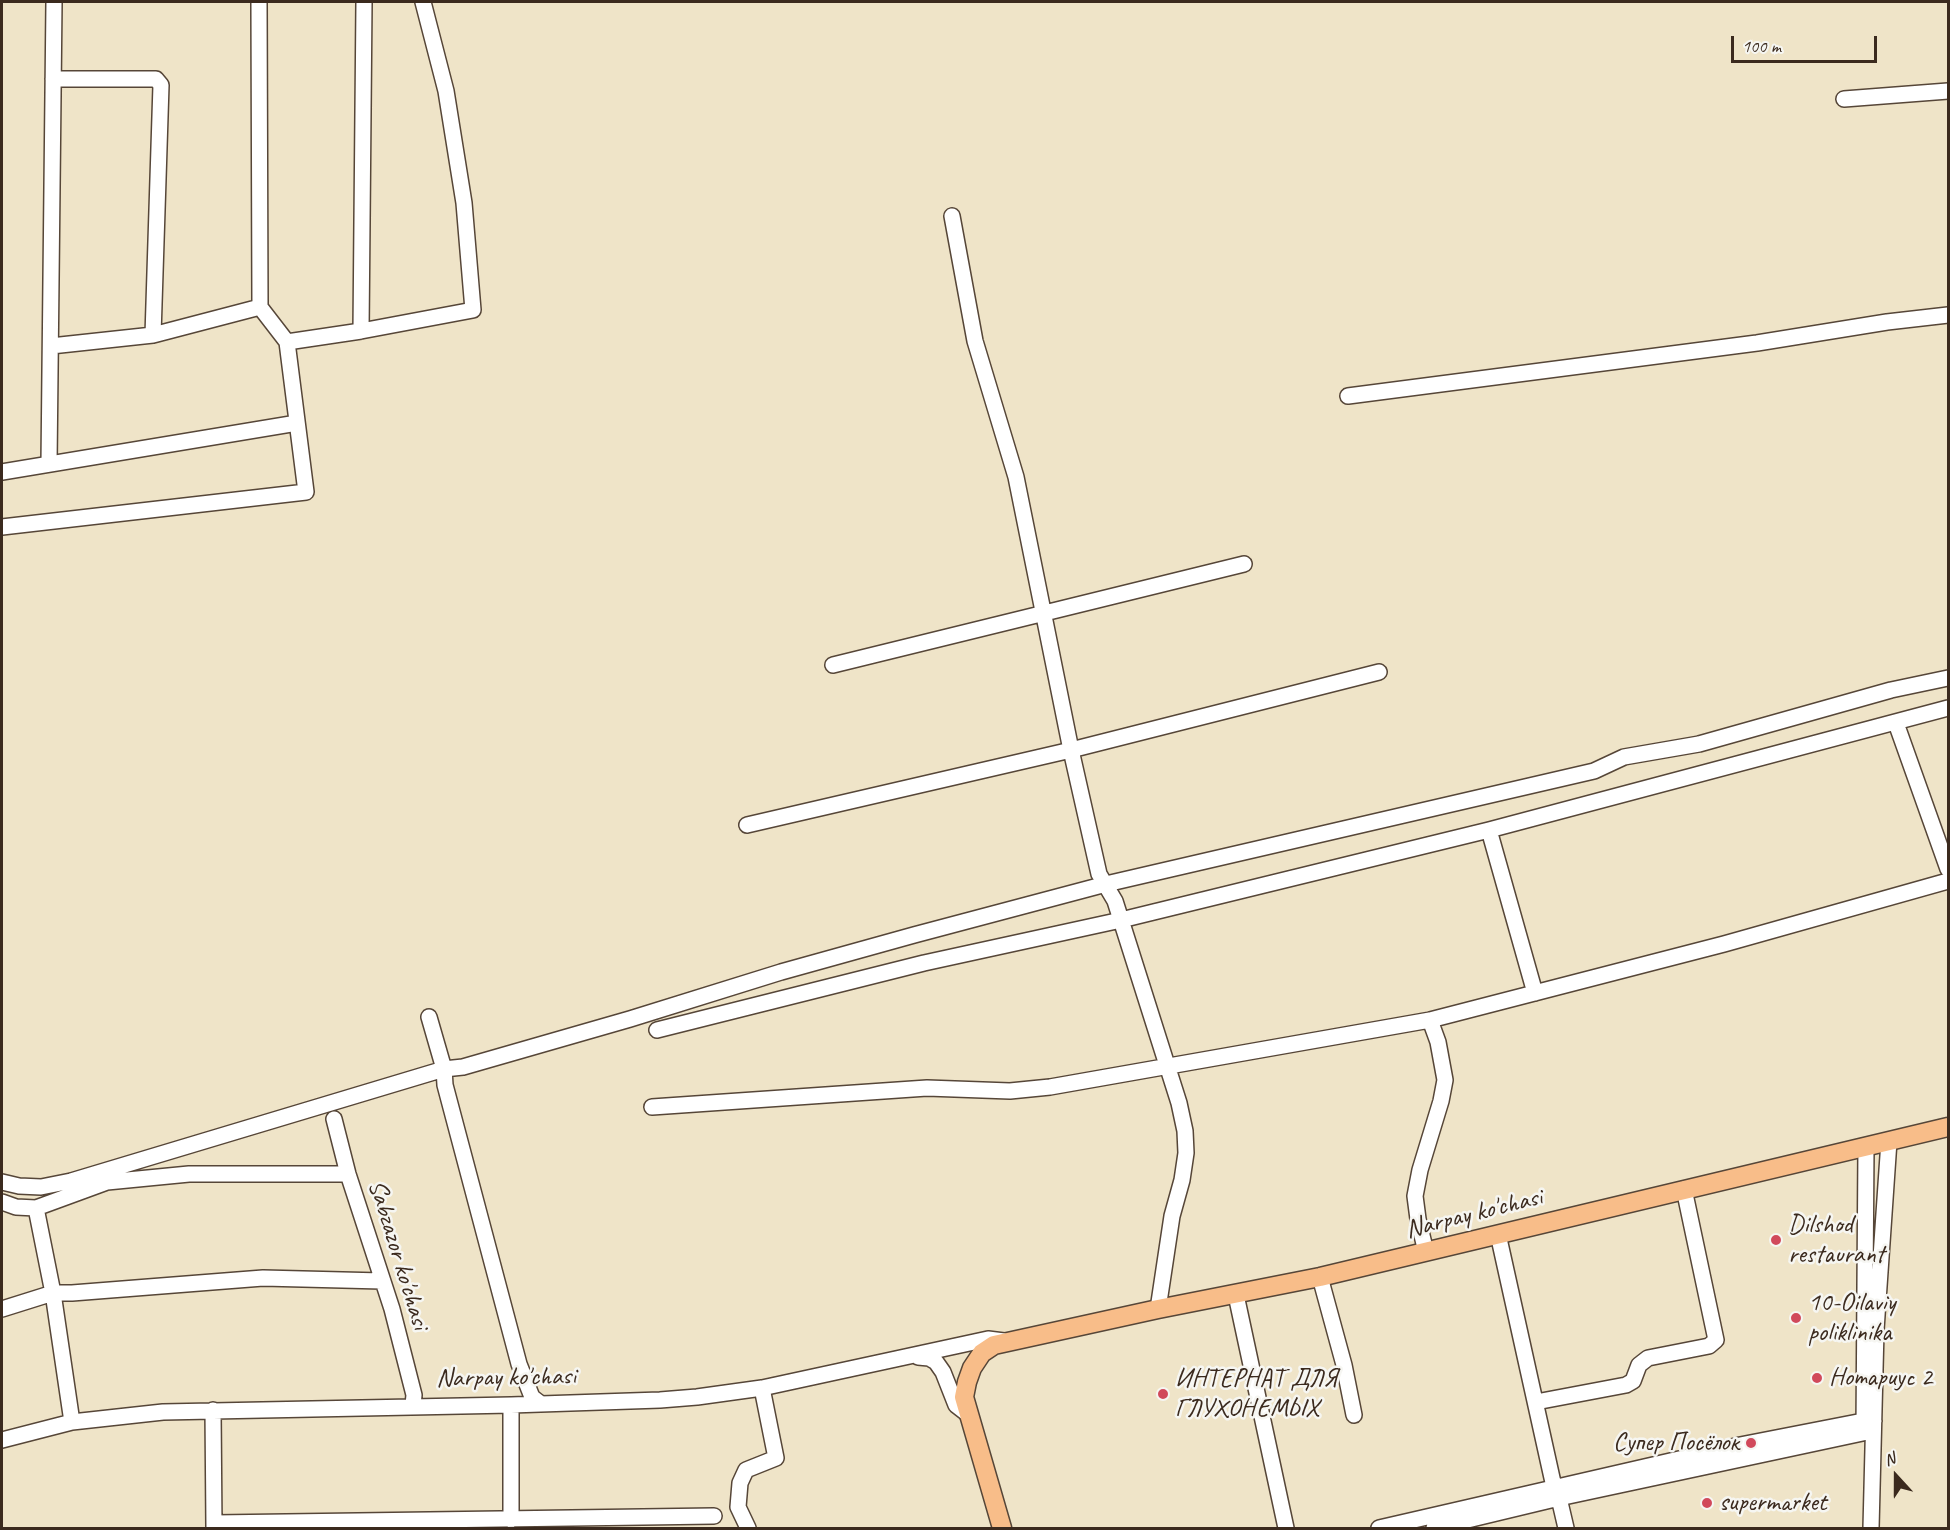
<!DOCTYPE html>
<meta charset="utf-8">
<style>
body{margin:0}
#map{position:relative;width:1950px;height:1530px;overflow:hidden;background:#efe4c8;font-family:Caveat,sans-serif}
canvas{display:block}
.frame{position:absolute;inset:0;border:3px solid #3b2a1e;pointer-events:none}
.north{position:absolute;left:1866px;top:1446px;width:60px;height:60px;-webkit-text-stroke:4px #f6f6f2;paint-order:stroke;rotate:339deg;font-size:16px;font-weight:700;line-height:24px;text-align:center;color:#3b2a1e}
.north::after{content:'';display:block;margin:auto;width:21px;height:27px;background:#3b2a1e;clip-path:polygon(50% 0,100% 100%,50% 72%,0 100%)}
.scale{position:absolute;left:1731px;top:36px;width:146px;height:27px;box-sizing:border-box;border:3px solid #3b2a1e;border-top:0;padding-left:8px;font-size:18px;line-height:21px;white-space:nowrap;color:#3b2a1e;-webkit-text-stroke:4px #f6f6f2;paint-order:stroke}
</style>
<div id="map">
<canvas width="1950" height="1530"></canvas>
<div class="frame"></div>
<div class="north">N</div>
<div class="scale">100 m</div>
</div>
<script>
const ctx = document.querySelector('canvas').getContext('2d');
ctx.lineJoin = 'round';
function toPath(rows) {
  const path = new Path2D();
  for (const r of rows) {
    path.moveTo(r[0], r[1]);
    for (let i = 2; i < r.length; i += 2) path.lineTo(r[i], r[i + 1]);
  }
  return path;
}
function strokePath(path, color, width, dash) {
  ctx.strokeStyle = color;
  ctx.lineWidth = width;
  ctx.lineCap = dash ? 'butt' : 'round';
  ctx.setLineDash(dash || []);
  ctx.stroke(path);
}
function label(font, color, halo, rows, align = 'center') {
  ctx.font = font + ' Caveat,sans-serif';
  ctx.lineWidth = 5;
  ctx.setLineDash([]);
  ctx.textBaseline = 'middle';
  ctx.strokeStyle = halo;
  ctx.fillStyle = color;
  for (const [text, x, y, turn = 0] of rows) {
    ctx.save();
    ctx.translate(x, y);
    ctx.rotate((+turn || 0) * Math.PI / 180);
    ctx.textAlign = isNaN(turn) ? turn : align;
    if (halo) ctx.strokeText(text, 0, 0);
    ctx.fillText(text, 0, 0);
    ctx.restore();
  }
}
const minor = toPath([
 [259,2,260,307],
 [53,79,156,79,161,85,153,335],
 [1844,99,1948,91],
 [952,216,975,341,1016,477,1071,750,1099,874,1115,901,1179,1103,1185,1131,1186,1153,1182,1180,1172,1216,1158,1309],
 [361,331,364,2],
 [51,346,153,335,260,307,287,342],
 [1348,396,1757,343,1887,322,1948,315],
 [49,464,54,2],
 [2,472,297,423],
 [2,527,306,492,287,342,361,331,473,310,464,203,446,91,423,2],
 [833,665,1244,564],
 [1896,723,1948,869],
 [747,825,1071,750,1379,672],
 [1489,830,1535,993],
 [429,1017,444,1069,445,1085,519,1364,532,1397,541,1404],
 [657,1030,924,963,1121,920,1489,830,1948,708],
 [652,1107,927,1088,1010,1091,1050,1087,1430,1020,1724,944,1948,881],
 [334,1119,348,1174,392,1309,414,1395,413,1405],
 [2,1182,19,1186,41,1187,71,1181,444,1069,463,1067,630,1019,781,972,914,935,1106,884,1594,771,1624,757,1699,744,1891,690,1948,678],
 [2,1202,16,1207,36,1208,107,1182,189,1174,348,1174],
 [36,1208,53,1293,72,1422],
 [1498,1234,1554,1487,1559,1498,1566,1528],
 [1426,1252,1418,1219,1415,1196,1420,1170,1441,1101,1445,1080,1438,1042,1430,1020],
 [1320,1277,1344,1365,1354,1415],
 [1236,1295,1286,1528],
 [2,1309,53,1293,72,1293,263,1278,382,1281],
 [918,1357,929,1358,936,1362,943,1372,956,1405,969,1415],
 [1536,1402,1626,1385,1633,1381,1639,1365,1648,1358,1709,1346,1716,1340,1684,1189],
 [213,1410,214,1528],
 [1864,1430,1866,1146],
 [2,1440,72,1422,163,1412,511,1405,660,1400,697,1397,762,1388,988,1339,1004,1341],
 [511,1520,511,1405],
 [215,1523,714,1516],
 [748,1528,738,1507,740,1483,746,1470,776,1458,762,1388],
 [1379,1528,1740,1445,1863,1421,1874,1421],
 [1434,1528,1559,1498,1872,1431],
 [1871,1528,1876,1330,1889,1141]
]);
const major = toPath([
 [1002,1528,964,1397,967,1382,972,1368,982,1353,994,1345,1158,1309,1320,1277,1948,1127]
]);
const markers = [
 [1776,1240,6,"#d1495b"],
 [1796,1318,6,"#d1495b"],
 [1817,1378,6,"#d1495b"],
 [1163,1394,6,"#d1495b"],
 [1751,1443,6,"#d1495b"],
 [1707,1503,6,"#d1495b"]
];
const streetNames = [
 ["Narpay ko'chasi",1474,1214,-14],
 ["Sabzazor ko'chasi",398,1255,73],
 ["Narpay ko'chasi",506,1378,-1]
];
const poiNames = [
 ["Dilshod",1788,1225],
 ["restaurant",1788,1255],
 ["10-Oilaviy",1808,1303],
 ["poliklinika",1808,1333],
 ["Нотариус 2",1829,1378],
 ["ИНТЕРНАТ ДЛЯ",1175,1379],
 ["ГЛУХОНЕМЫХ",1175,1409],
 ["Супер Посёлок",1739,1443,"right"],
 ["supermarket",1719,1503]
];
strokePath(minor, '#564638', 18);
strokePath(major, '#564638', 21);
strokePath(minor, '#fff', 15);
strokePath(major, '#f8bd89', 18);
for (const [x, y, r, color] of markers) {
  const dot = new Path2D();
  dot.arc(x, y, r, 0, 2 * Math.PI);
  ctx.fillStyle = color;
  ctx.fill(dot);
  strokePath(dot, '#f6f6f2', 2);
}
label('26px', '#3b2a1e', '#f6f6f2', streetNames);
label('26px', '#3b2a1e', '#f6f6f2', poiNames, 'left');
</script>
